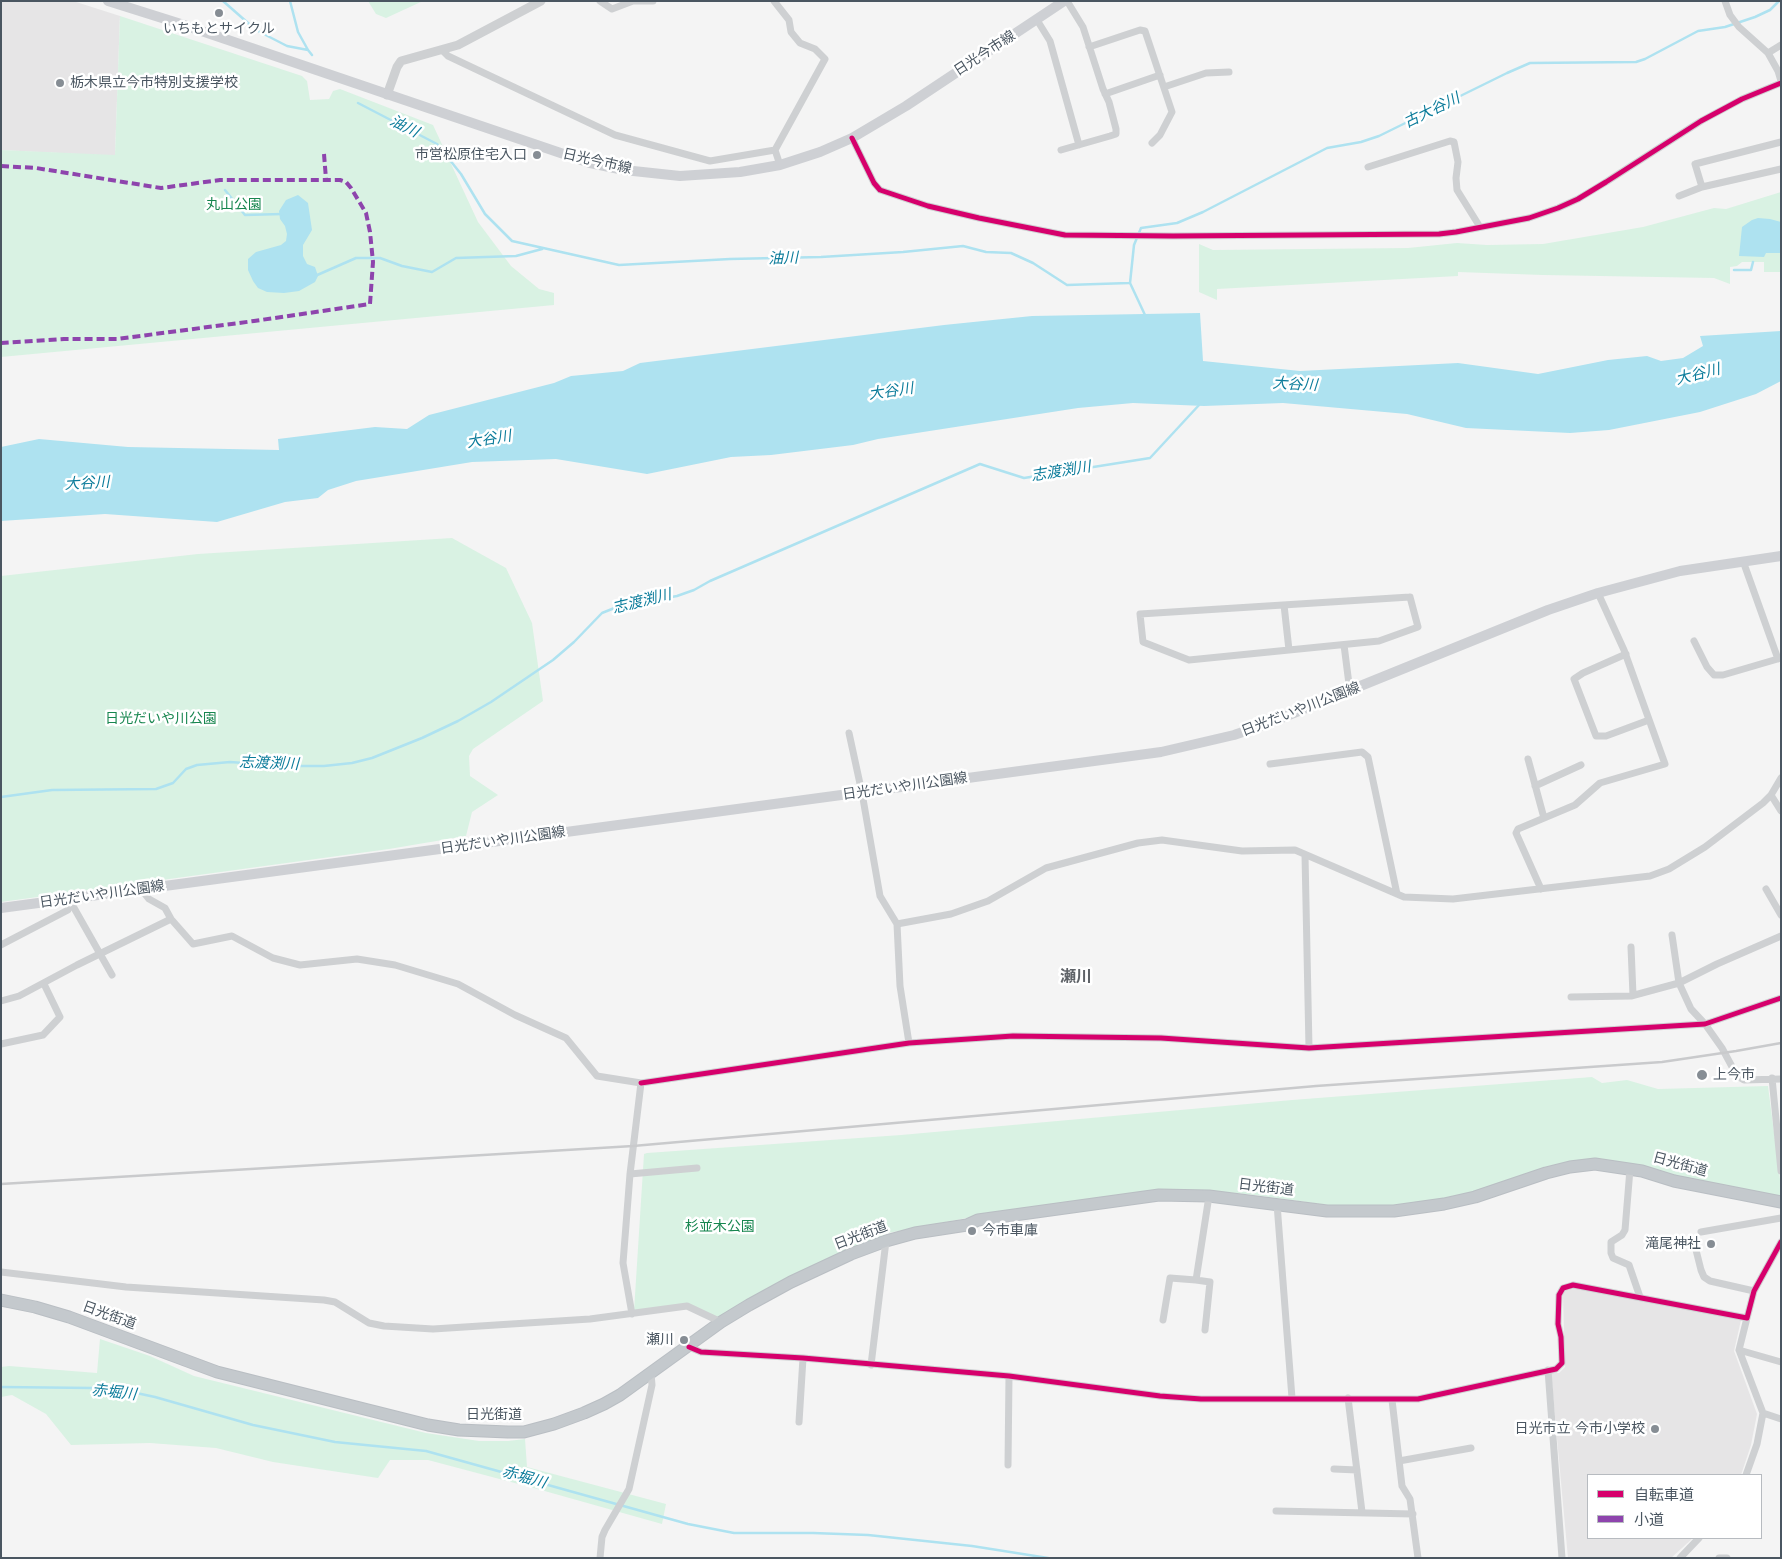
<!DOCTYPE html>
<meta charset="utf-8">
<style>
body{margin:0}
#map{position:relative;width:1782px;height:1559px;overflow:hidden;background:#f4f4f4;font-family:"DejaVu Sans","Noto Sans JP",sans-serif}
canvas{display:block}
.frame{position:absolute;inset:0;border:2px solid #4a5661;pointer-events:none}
.legend{position:absolute;left:1587px;top:1474px;width:175px;height:65px;box-sizing:border-box;background:#fff;border:1px solid #b7bbc0;margin:0;padding:6px 9px;list-style:none;font-size:15px;color:#4a5661}
.legend li{display:flex;align-items:center;gap:10px;height:25px}
.legend b{width:25px;border:1px solid #b7bbc0}
</style>
<div id="map">
<canvas width="1782" height="1559"></canvas>
<div class="frame"></div>
<ul class="legend">
<li><b style="height:6px;background:#d6006c"></b>自転車道</li>
<li><b style="height:6px;background:#8e44ad"></b>小道</li>
</ul>
</div>
<script>
const ctx = document.querySelector('canvas').getContext('2d');
ctx.lineJoin = 'round';
function fillPath(path, color) {
  ctx.fillStyle = color;
  ctx.fill(path, 'evenodd');
}
function toPath(rows) {
  const path = new Path2D();
  for (const r of rows) {
    path.moveTo(r[0], r[1]);
    for (let i = 2; i < r.length; i += 2) path.lineTo(r[i], r[i + 1]);
  }
  return path;
}
function strokePath(path, color, width, dash) {
  ctx.strokeStyle = color;
  ctx.lineWidth = width;
  ctx.lineCap = dash ? 'butt' : 'round';
  ctx.setLineDash(dash || []);
  ctx.stroke(path);
}
function label(font, color, halo, rows, align = 'center') {
  ctx.font = font + ' "DejaVu Sans","Noto Sans JP",sans-serif';
  ctx.lineWidth = 5;
  ctx.setLineDash([]);
  ctx.textBaseline = 'middle';
  ctx.strokeStyle = halo;
  ctx.fillStyle = color;
  for (const [text, x, y, turn = 0] of rows) {
    ctx.save();
    ctx.translate(x, y);
    ctx.rotate((+turn || 0) * Math.PI / 180);
    ctx.textAlign = isNaN(turn) ? turn : align;
    if (halo) ctx.strokeText(text, 0, 0);
    ctx.fillText(text, 0, 0);
    ctx.restore();
  }
}
const education = toPath([
 [1,1,73,1,120,16,115,156,1,150],
 [1575,1287,1741,1320,1734,1351,1757,1414,1751,1445,1741,1475,1588,1475,1588,1538,1693,1538,1671,1558,1568,1558,1551,1373,1559,1373,1565,1367,1563,1295,1565,1291]
]);
const green = toPath([
 [368,1,423,1,386,18,376,14],
 [120,16,302,76,307,81,310,100,329,99,333,91,340,89,433,125,478,222,511,266,539,289,554,293,554,305,1,357,1,150,115,155],
 [1781,192,1781,272,1764,272,1764,262,1742,262,1737,266,1730,267,1730,284,1714,278,1543,275,1458,272,1458,276,1217,289,1217,300,1199,292,1199,244,1213,250,1408,248,1457,243,1487,245,1543,244,1643,227,1714,208,1726,209],
 [452,538,506,568,532,623,543,701,473,749,469,756,470,776,498,795,472,812,466,836,389,849,1,902,1,576,198,554],
 [1592,1077,1602,1083,1627,1080,1658,1089,1768,1086,1781,1187,1781,1199,1598,1161,1474,1195,1429,1204,1357,1209,1255,1195,1222,1192,1178,1191,988,1214,888,1233,721,1319,687,1304,634,1311,644,1154,647,1153,901,1135,1292,1100],
 [100,1339,150,1356,194,1376,426,1433,479,1441,508,1441,525,1439,527,1467,666,1504,662,1524,541,1490,428,1460,390,1460,378,1478,273,1462,216,1448,150,1443,71,1445,46,1414,12,1395,1,1397,1,1367,9,1366,97,1373]
]);
const water = toPath([
 [298,195,308,203,312,230,303,245,303,256,307,264,315,267,318,276,315,282,299,291,284,293,267,292,258,288,253,281,248,270,248,259,256,252,281,245,286,241,287,234,285,226,280,219,279,211,286,200],
 [1758,218,1770,219,1781,222,1781,253,1766,253,1764,257,1739,256,1742,227,1752,220],
 [1200,313,1203,361,1300,371,1458,363,1538,374,1608,360,1647,356,1661,361,1683,358,1703,346,1700,336,1781,331,1781,381,1756,394,1700,412,1609,430,1570,433,1466,428,1407,414,1283,403,1204,406,1133,403,1078,408,878,439,853,445,771,455,731,457,647,474,556,459,472,462,356,481,328,490,318,498,285,502,217,522,105,514,1,521,1,447,39,439,128,447,279,450,278,439,375,427,407,429,429,415,554,383,571,376,623,371,640,363,944,325,1032,316]
]);
const stream = toPath([
 [223,1,256,30,287,46,308,50,312,55],
 [290,1,298,32,308,50],
 [358,103,437,144,461,174,485,214,512,241,619,265,730,259,821,257,903,252,963,246,986,252,1011,253,1033,263,1067,285,1129,283],
 [225,190,245,215,282,214],
 [1734,270,1751,270,1753,262],
 [315,276,356,258,380,258,402,266,432,272,456,258,516,256,542,249],
 [1130,283,1145,315],
 [1130,283,1134,245,1141,228,1177,223,1203,212,1327,148,1361,142,1379,136,1507,73,1530,63,1636,62,1645,59,1698,31,1725,27,1755,17,1770,10,1779,1],
 [1,797,52,790,156,789,173,783,186,769,197,765,230,762,286,766,324,766,352,763,372,758,422,738,458,721,491,702,553,660,574,642,602,613,617,607,677,596,694,590,710,581,980,464,1024,478,1150,458,1200,404],
 [1,1387,93,1388,127,1391,155,1397,253,1425,335,1442,426,1451,688,1524,734,1533,813,1533,868,1535,972,1546,1048,1558]
]);
const minor = toPath([
 [600,1,612,9,633,1,653,1],
 [774,1,789,20,791,32,800,43,815,49,825,59,775,150,780,165],
 [1725,1,1730,15,1739,27,1768,53,1778,71,1781,81],
 [1037,20,1050,41,1079,145],
 [1089,47,1140,30,1145,31,1172,112,1160,135,1152,143],
 [442,50,448,56,467,65,615,135,710,161,775,150],
 [1768,53,1781,45],
 [1164,87,1206,73,1229,72],
 [1105,94,1160,75],
 [852,138,874,183,880,190,928,206,979,218,1065,235,1173,236,1439,234,1456,232,1529,218,1558,208,1578,199,1606,182,1701,121,1742,99,1781,83],
 [1061,150,1110,136,1116,134,1116,129,1109,102,1103,89,1083,27,1067,1],
 [1368,167,1450,141,1454,142,1458,162,1456,178,1457,190,1480,227],
 [1702,187,1695,164,1781,142],
 [1679,196,1702,187,1781,169],
 [1743,561,1778,659],
 [1410,597,1418,627,1379,641,1189,660,1143,642,1140,614,1410,597],
 [1284,605,1289,650],
 [1694,641,1707,667,1714,675,1723,675,1781,658],
 [1344,645,1350,692],
 [1626,654,1583,673,1574,679,1596,736,1606,736,1649,720],
 [849,733,862,793,880,896,897,924,900,986,909,1043],
 [1528,759,1544,818],
 [1270,764,1362,752,1368,757,1397,894],
 [1535,786,1581,765],
 [1771,795,1781,811],
 [1305,855,1309,1048],
 [141,889,149,899,165,908,171,919,193,944,232,936,273,958,300,965,357,959,395,965,458,984,515,1015,566,1038,597,1076,641,1083,630,1174,623,1263,632,1314],
 [1541,889,1516,833,1518,829,1575,805,1600,783,1665,764,1624,650,1598,593],
 [1766,889,1781,915],
 [69,899,112,975],
 [897,924,951,914,988,901,1046,868,1138,843,1162,840,1242,851,1295,850,1404,897,1453,899,1650,876,1669,869,1705,847,1763,803,1771,795,1781,778],
 [1672,935,1679,983,1691,1009,1705,1024,1722,1048,1737,1076,1744,1080,1781,1079],
 [1,945,68,910,69,899],
 [1631,947,1633,995],
 [1571,997,1631,996,1679,983,1717,964,1781,936],
 [1,1001,19,996,77,965,171,919],
 [1,1044,43,1035,60,1017,44,984],
 [1772,1078,1781,1171],
 [641,1083,909,1043,1013,1036,1161,1038,1309,1048,1705,1024,1781,998],
 [1630,1169,1625,1230,1622,1235,1611,1242,1611,1253,1613,1258,1629,1265,1640,1297],
 [630,1174,697,1168],
 [1277,1204,1292,1398],
 [1701,1232,1781,1218],
 [1696,1250,1701,1270,1704,1277,1710,1281,1754,1291],
 [1,1272,126,1287,324,1300,335,1302,369,1323,384,1326,433,1329,590,1319,687,1306,721,1322],
 [1196,1280,1210,1282,1205,1330],
 [1747,1318,1739,1350,1763,1413,1781,1419],
 [1163,1320,1170,1278,1196,1280,1209,1196],
 [689,1347,701,1352,803,1358,1009,1376,1160,1396,1201,1399,1418,1399,1556,1369,1562,1363,1561,1337,1558,1324,1559,1295,1563,1288,1573,1285,1747,1318,1754,1291,1781,1242],
 [1739,1350,1781,1362],
 [871,1365,886,1241],
 [1548,1370,1562,1558],
 [1348,1398,1362,1512],
 [1392,1400,1402,1486,1410,1499,1418,1558],
 [799,1422,803,1358],
 [1399,1461,1471,1448],
 [1008,1465,1009,1376],
 [1334,1469,1357,1470],
 [1746,1475,1757,1444,1763,1413],
 [1276,1511,1413,1514],
 [600,1558,602,1537,605,1530,629,1489,652,1385,651,1373],
 [1680,1558,1699,1538],
 [1719,1558,1727,1558]
]);
const tertiary = toPath([
 [387,95,397,67,401,61,458,45,541,1]
]);
const secondary = toPath([
 [108,1,181,24,590,163,624,170,680,176,740,172,780,165,820,152,852,138,906,106,1064,1],
 [1,908,1161,752,1234,735,1269,723,1548,610,1598,593,1680,571,1781,556]
]);
const trunk = toPath([
 [1,1300,35,1307,69,1317,217,1372,428,1425,459,1430,508,1432,524,1432,554,1424,584,1413,604,1404,620,1395,721,1322,749,1305,791,1282,851,1254,886,1241,915,1233,967,1225,978,1220,1159,1195,1209,1196,1327,1211,1394,1211,1444,1204,1475,1197,1546,1173,1570,1167,1595,1164,1642,1171,1674,1181,1781,1202]
]);
const rail = toPath([
 [1,1184,633,1146,1316,1086,1662,1062,1736,1051,1781,1043]
]);
const quiet = toPath([
 [324,154,326,179],
 [1,166,36,168,161,188,220,180,340,180,346,182,351,188,366,213,370,232,373,262,370,304,254,321,117,339,64,339,1,343]
]);
const cycleway = toPath([
 [852,138,874,183,880,190,928,206,979,218,1065,235,1173,236,1439,234,1456,232,1529,218,1558,208,1578,199,1606,182,1701,121,1742,99,1781,83],
 [641,1083,909,1043,1013,1036,1161,1038,1309,1048,1705,1024,1781,998],
 [689,1347,701,1352,803,1358,1009,1376,1160,1396,1201,1399,1418,1399,1556,1369,1562,1363,1561,1337,1558,1324,1559,1295,1563,1288,1573,1285,1747,1318,1754,1291,1781,1242]
]);
const markers = [
 [219,13,5,"#868d94"],
 [60,83,5,"#868d94"],
 [537,155,5,"#868d94"],
 [1702,1075,6,"#868d94"],
 [972,1231,5,"#868d94"],
 [1711,1244,5,"#868d94"],
 [684,1340,5,"#868d94"],
 [1655,1429,5,"#868d94"]
];
const poiNames = [
 ["いちもとサイクル",219,29,"center"],
 ["栃木県立今市特別支援学校",70,83,"left"],
 ["市営松原住宅入口",527,155],
 ["上今市",1713,1075,"left"],
 ["今市車庫",982,1231,"left"],
 ["滝尾神社",1701,1244],
 ["瀬川",674,1340],
 ["日光市立 今市小学校",1645,1429]
];
const streetNames = [
 ["日光今市線",985,54,-33],
 ["日光今市線",597,162,13],
 ["日光だいや川公園線",1301,710,-21],
 ["日光だいや川公園線",905,787,-8],
 ["日光だいや川公園線",503,841,-8],
 ["日光だいや川公園線",102,895,-8],
 ["日光街道",1680,1165,15],
 ["日光街道",1266,1188,7],
 ["日光街道",861,1236,-21],
 ["日光街道",109,1316,20],
 ["日光街道",494,1415]
];
const parkNames = [
 ["丸山公園",234,205],
 ["日光だいや川公園",161,719],
 ["杉並木公園",720,1227]
];
const waterNames = [
 ["古大谷川",1432,111,-26],
 ["油川",404,127,27],
 ["油川",783,259,-2],
 ["大谷川",1698,375,-14],
 ["大谷川",1295,385,3],
 ["大谷川",891,392,-8],
 ["大谷川",489,440,-9],
 ["志渡渕川",1061,472,-9],
 ["大谷川",87,484,-3],
 ["志渡渕川",642,602,-14],
 ["志渡渕川",269,764,2],
 ["赤堀川",114,1393,6],
 ["赤堀川",524,1478,16]
];
const quarterNames = [
 ["瀬川",1076,978]
];
fillPath(education, '#e6e5e6');
fillPath(green, '#d9f2e3');
fillPath(water, '#aee2f0');
strokePath(stream, '#aee2f0', 2.5);
strokePath(trunk, '#b9bec3', 13);
strokePath(minor, '#ced0d2', 7);
strokePath(tertiary, '#ced0d2', 9);
strokePath(secondary, '#ced0d4', 10);
strokePath(trunk, '#c4c9cd', 11);
strokePath(rail, '#c9cacc', 2.5);
strokePath(quiet, '#8e44ad', 4, [8, 4]);
strokePath(cycleway, '#d6006c', 5);
for (const [x, y, r, color] of markers) {
  const dot = new Path2D();
  dot.arc(x, y, r, 0, 2 * Math.PI);
  ctx.fillStyle = color;
  ctx.fill(dot);
  strokePath(dot, '#fff', 2);
}
label('14px', '#4a5661', '#fff', poiNames, 'right');
label('14px', '#4a5661', '#fff', streetNames);
label('14px', '#17864f', '#fff', parkNames);
label('italic 15px', '#0c7c9b', '#fff', waterNames);
label('bold 16px', '#5f6368', '#fff', quarterNames);
</script>
